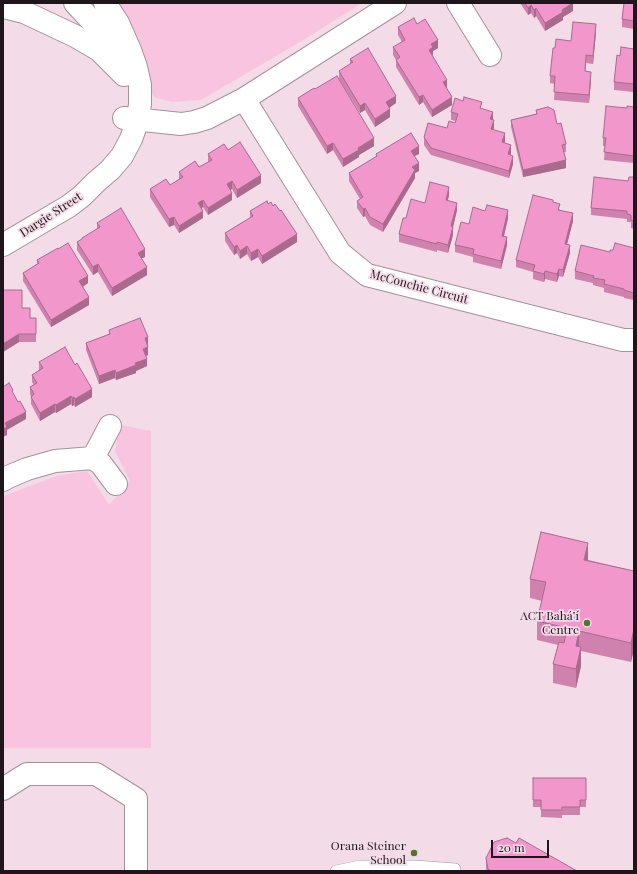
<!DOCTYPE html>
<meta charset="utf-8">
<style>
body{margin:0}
#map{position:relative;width:637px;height:874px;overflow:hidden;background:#f3dbe8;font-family:"Playfair Display",serif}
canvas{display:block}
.frame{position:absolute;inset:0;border:4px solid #1e161a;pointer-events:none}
.scale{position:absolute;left:491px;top:840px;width:58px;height:18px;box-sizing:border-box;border:2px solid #1e161a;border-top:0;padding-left:5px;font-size:12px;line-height:14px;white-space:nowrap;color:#1e161a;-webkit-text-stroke:3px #f3dbe8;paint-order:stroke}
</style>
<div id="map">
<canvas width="637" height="874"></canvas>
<div class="frame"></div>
<div class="scale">20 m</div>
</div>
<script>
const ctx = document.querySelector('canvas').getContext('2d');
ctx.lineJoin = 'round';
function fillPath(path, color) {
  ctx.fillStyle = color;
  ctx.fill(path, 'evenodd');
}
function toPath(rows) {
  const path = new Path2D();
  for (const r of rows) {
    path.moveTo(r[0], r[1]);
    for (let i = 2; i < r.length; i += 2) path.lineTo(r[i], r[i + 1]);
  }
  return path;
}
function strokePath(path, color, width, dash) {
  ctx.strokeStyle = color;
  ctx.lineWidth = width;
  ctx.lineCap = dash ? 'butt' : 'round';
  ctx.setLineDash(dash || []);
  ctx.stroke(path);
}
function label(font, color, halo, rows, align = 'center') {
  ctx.font = font + ' "Playfair Display",serif';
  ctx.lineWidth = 3.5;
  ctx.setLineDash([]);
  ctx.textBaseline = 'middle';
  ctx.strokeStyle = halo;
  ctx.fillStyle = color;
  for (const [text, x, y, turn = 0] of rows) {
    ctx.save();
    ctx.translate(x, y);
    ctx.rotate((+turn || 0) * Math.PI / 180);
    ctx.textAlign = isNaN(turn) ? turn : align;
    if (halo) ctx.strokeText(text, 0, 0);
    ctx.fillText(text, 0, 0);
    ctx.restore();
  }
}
const green = toPath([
 [117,3,362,3,305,39,201,100,172,102,154,97,147,86,145,66,141,46,135,32],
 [120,425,151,431,151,748,3,748,3,496,57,476,87,471,109,505,130,481,115,451]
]);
const lane = toPath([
 [336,871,360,866,415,866,455,869]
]);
const street = toPath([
 [75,3,105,35,117,53,122,68],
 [458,3,490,55],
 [244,99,340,253,367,275,623,340,634,340],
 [124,118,181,124,194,122,207,118,244,99,395,3],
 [3,245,69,206,82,196,96,182,110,170,122,156,131,139,138,120,140,104,140,85,136,67,130,50,118,23,105,3],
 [93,458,110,426],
 [3,480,8,477,27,469,55,461,93,458,101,464,116,484],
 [3,789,27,774,96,774,136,799,136,871]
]);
const primary = toPath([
 [3,7,8,8,24,12,75,36,99,50,124,75]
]);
const wall = toPath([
 [520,3,573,3,573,11,563,17,563,20,545,31,536,16,534,18,531,13,528,15],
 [634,3,634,29,622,27,622,19],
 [417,24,438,48,433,51,433,55,432,55,447,88,446,88,452,105,432,117,423,102,419,105,396,67,396,60,393,55,393,47,402,42,398,35,398,27],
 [596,32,593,64,586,63,585,71,591,80,589,103,554,100,555,84,550,83,550,76,555,48,571,41],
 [634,49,634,92,614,90,614,82,620,56],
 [350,59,396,103,389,108,390,117,375,127,365,110,360,113,339,79,339,71,350,64],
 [315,89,374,146,359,155,359,157,343,167,333,150,327,154,298,106,298,98],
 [634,107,634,163,604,160,605,146,603,146,603,138,627,108],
 [482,109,492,120,494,128,493,129,505,141,504,143,511,153,510,155,513,164,509,178,431,155,424,145,424,137,447,128,455,123,456,121,451,120,451,112],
 [536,110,557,124,566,144,566,152,564,152,566,168,523,177,511,127,511,120,536,114],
 [228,150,261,183,237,198,232,189,230,190,232,200,208,215,203,207,202,208,203,218,179,233,174,225,169,227,150,197,150,189,170,185,179,179,179,172,199,167,208,162,208,154],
 [376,154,419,154,414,156,419,171,415,173,415,178,383,232,370,225,365,216,363,217,357,208,357,201,360,199,349,181,349,173,376,157],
 [634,177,634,229,631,228,631,222,627,222,627,219,591,215,591,208,628,181],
 [449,195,448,200,457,210,453,227,453,235,448,253,437,250,437,252,399,242,399,234,425,203],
 [553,202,560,210,573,221,567,244,570,253,563,277,559,276,557,282,545,279,544,282,533,279,533,272,516,267,516,260],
 [250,211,297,242,262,264,258,257,251,261,247,254,240,259,237,253,234,255,225,241,225,233,250,218],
 [508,218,504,236,507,245,501,269,473,262,473,257,455,252,455,245,469,224],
 [97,223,145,257,142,258,147,275,112,296,98,272,93,275,77,250,77,242,82,240,82,238,97,229],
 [634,248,634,300,624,298,624,297,604,292,604,288,593,285,593,283,575,279,575,271,610,252,613,250],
 [58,249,88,283,83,287,89,305,51,327,23,281,23,273,37,264,37,260],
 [3,290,22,308,30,318,36,318,36,342,19,342,3,352],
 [109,330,148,345,148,355,146,356,147,366,136,371,136,373,116,380,115,378,99,384,86,350,86,343,109,334],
 [39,362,92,397,75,407,74,405,72,406,71,404,56,413,55,412,40,421,31,404,31,396,30,395,30,387,34,385,32,382,32,375,39,370],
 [588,560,634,571,634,649,631,662,581,651,581,666,576,688,553,683,553,664,558,645,537,640,537,621,542,601,530,598,530,579],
 [533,778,586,778,586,807,580,807,580,815,562,815,562,818,541,817,541,807,533,807],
 [516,843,577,871,486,871,486,858]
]);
const shadedWall = toPath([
 [573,3,573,11,563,17,563,20,545,31,545,23,562,10],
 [531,5,531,13,528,15,528,8],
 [536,8,536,16,534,18,534,10],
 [596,24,596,32,593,64,593,56],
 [438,40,438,48,433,51,433,55,429,57,429,50,431,44],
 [586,55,586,63,585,79,585,71],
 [591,72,591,80,589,103,589,95],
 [447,80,447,88,443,90,443,82],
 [423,95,423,102,419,105,419,97],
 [396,96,396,103,386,110,386,102],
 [452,97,452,105,432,117,432,110],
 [365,103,365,110,360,113,360,106],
 [390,109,390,117,375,127,375,119],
 [493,112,493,120,490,119],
 [494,120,494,128,491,137,491,129],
 [505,133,505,141,502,150,502,142],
 [374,138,374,146,359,155,359,157,343,167,343,159,358,148],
 [333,143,333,150,327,154,327,146],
 [511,145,511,153,508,162,508,154],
 [419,146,419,154,411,158,411,151],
 [513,156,513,164,509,178,509,171],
 [566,160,566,168,523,177,523,170],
 [419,163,419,171,415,173,415,178,383,232,383,224,412,167],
 [261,175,261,183,237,198,237,190],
 [232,181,232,189,227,192,227,184],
 [449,187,449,195,446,207,446,200],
 [232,193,232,200,208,215,208,208],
 [203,200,203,207,198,210,198,203],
 [457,203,457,210,453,227,453,235,448,253,448,245,451,226],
 [365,208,365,216,363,217,363,209],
 [508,210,508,218,502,244,502,236],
 [203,211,203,218,179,233,179,226],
 [573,213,573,221,565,252,565,244],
 [174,217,174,225,169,227,169,219],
 [297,234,297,242,262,264,262,256],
 [507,237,507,245,501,269,501,261],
 [237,245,237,253,234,255,234,247],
 [570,245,570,253,563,277,563,270],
 [247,246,247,254,240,259,240,251],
 [145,249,145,257,138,260,138,253],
 [258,249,258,257,251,261,251,253],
 [98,264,98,272,93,275,93,267],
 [147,267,147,275,112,296,112,288],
 [559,269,559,276,557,282,557,274],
 [545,271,545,279,544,282,544,274],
 [88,276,88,283,79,289,79,281],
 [89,297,89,305,51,327,51,320],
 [19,334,19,342,3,352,3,344],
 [148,337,148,345,145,346,145,338],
 [148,347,148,355,143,357,143,349],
 [147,359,147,366,136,371,136,373,116,380,116,373,135,363],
 [115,370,115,378,99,384,99,376],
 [92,389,92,397,75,407,75,399],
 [71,396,71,404,56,413,56,405],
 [74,397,74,405,72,406,72,398],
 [55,404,55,412,40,421,40,413],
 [26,412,26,419,7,430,7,435,3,437,3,429,5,423],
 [588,543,588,563,584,560],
 [634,629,634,649,631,662,631,643],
 [579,631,579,650,576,646],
 [581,647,581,666,576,688,576,669]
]);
const building = toPath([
 [525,3,573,3,562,10,563,12,545,23,536,8,534,10,531,5,528,8,525,3],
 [624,3,634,3,634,21,622,19,624,3],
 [414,18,417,24,425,19,438,40,431,44,433,47,429,50,447,80,443,82,452,97,432,110,423,95,419,97,396,60,400,57,393,47,405,40,398,27,414,18],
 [573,22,596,24,593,56,586,55,585,71,591,72,589,95,554,92,555,76,550,76,553,48,555,48,556,39,571,41,573,22],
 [621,47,634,49,634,84,614,82,617,55,620,56,621,47],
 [368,48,396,96,386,102,390,109,375,119,365,103,360,106,339,71,353,62,350,59,368,48],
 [337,76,374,138,358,148,359,150,343,159,333,143,327,146,298,98,314,88,315,89,337,76],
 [464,97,482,102,480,108,493,112,490,119,494,120,491,129,505,133,502,142,511,145,508,154,513,156,509,171,431,148,424,137,428,123,447,128,449,121,455,123,458,114,451,112,455,98,463,101,464,97],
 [606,106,627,108,627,106,634,107,634,156,604,152,606,138,603,138,606,106],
 [548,107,554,110,557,124,561,123,566,144,562,145,566,160,523,170,511,120,537,114,536,110,548,107],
 [411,133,419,146,411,151,419,163,412,167,415,170,383,224,370,217,365,208,363,209,357,201,363,197,349,173,377,156,376,154,411,133],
 [240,142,261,175,237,190,232,181,227,184,232,193,208,208,203,200,198,203,203,211,179,226,174,217,169,219,150,189,166,179,170,185,183,177,179,172,195,161,199,167,212,160,208,154,224,144,228,150,240,142],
 [594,177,628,181,629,177,634,177,634,221,631,220,631,215,627,214,627,211,591,208,594,177],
 [430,182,449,187,446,200,457,203,451,226,453,227,448,245,437,242,437,244,399,234,403,218,406,218,411,199,425,203,430,182],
 [533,195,553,200,553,202,560,204,558,210,573,213,565,244,570,245,563,270,559,269,557,274,545,271,544,274,533,271,535,265,516,260,533,195],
 [267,201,268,204,271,202,273,206,275,204,280,211,281,210,297,234,262,256,258,249,251,253,247,246,240,251,237,245,234,247,225,233,253,216,250,211,267,201],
 [487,205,508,210,502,236,507,237,501,261,473,254,474,249,455,245,461,222,469,224,473,207,485,211,487,205],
 [121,208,145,249,138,253,147,267,112,288,98,264,93,267,77,242,82,239,82,238,100,227,97,223,121,208],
 [68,243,88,276,79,281,89,297,51,320,23,273,39,263,37,260,58,248,58,249,68,243],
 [615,243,634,248,634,293,624,290,624,289,604,284,605,280,593,278,594,276,575,271,581,245,610,252,610,250,613,250,615,243],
 [3,290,22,290,22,308,30,308,30,318,36,318,36,334,19,334,3,344,3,290],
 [140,318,148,337,145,338,148,347,143,349,147,359,135,363,136,365,116,373,115,370,99,376,86,343,110,334,109,330,140,318],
 [65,347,75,365,77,363,92,389,75,399,74,397,72,398,71,396,56,405,55,404,40,413,31,397,34,394,30,387,37,383,32,375,43,368,39,362,65,347],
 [9,383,13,390,12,391,18,402,20,401,26,412,5,423,7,427,3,429,3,387,9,383],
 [541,532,588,543,584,560,634,571,634,629,631,643,579,631,576,646,581,647,576,669,553,664,559,642,564,643,567,628,537,621,546,582,530,579,541,532],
 [533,778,586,778,586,800,580,800,580,807,562,807,562,810,541,810,541,800,533,800,533,778],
 [507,838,516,843,519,838,577,871,491,871,488,869,486,858,494,842,507,838]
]);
const markers = [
 [587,623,4,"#52742b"],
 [414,853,4,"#52742b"]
];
const streetNames = [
 ["Dargie Street",51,215,-33],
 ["McConchie Circuit",419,287,15]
];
const poiNames = [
 ["ACT Bahá’í",579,616],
 ["Centre",579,630],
 ["Orana Steiner",406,846],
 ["School",406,860]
];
fillPath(green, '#f8c4e0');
strokePath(lane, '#a6909b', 12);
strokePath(street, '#a6909b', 24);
strokePath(primary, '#a6909b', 24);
strokePath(lane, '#fff', 11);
strokePath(street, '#fff', 22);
strokePath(primary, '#fff', 22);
fillPath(wall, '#d082af');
fillPath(shadedWall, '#a96a8e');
fillPath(building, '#f297cb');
strokePath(building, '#a96a8e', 1);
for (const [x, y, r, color] of markers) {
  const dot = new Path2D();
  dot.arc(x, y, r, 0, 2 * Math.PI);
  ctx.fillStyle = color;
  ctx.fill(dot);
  strokePath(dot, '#f3dbe8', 1.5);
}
label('12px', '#1e161a', '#f3dbe8', streetNames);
label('12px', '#1e161a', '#f3dbe8', poiNames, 'right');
</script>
